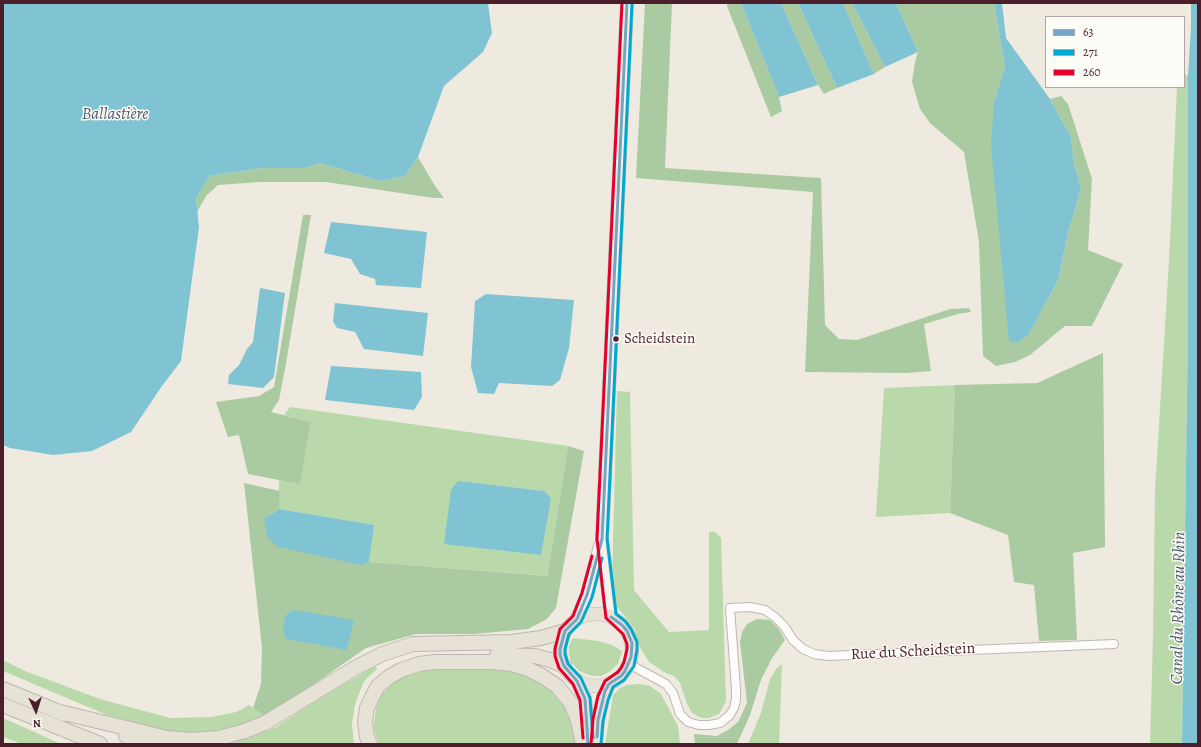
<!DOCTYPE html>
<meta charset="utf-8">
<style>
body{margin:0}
#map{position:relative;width:1201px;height:747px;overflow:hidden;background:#efeadf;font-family:Alegreya,serif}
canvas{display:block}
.frame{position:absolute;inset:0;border:4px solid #4a1f2b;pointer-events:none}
.legend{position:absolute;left:1045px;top:16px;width:140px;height:72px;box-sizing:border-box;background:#fdfcf7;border:1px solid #b5a4a5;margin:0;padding:5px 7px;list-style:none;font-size:12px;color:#4a1f2b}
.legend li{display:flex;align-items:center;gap:8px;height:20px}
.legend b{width:20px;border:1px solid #b5a4a5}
.north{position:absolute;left:16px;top:691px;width:40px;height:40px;-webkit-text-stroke:3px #fdfcf7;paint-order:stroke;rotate:176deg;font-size:11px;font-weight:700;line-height:16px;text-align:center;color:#4a1f2b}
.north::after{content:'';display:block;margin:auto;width:14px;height:18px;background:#4a1f2b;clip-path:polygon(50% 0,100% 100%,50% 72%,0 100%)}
</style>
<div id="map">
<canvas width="1201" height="747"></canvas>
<div class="frame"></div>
<ul class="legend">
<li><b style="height:5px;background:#75a4c4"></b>63</li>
<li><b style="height:5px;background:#00a9ce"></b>271</li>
<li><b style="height:5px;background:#e4002b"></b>260</li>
</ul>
<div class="north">N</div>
</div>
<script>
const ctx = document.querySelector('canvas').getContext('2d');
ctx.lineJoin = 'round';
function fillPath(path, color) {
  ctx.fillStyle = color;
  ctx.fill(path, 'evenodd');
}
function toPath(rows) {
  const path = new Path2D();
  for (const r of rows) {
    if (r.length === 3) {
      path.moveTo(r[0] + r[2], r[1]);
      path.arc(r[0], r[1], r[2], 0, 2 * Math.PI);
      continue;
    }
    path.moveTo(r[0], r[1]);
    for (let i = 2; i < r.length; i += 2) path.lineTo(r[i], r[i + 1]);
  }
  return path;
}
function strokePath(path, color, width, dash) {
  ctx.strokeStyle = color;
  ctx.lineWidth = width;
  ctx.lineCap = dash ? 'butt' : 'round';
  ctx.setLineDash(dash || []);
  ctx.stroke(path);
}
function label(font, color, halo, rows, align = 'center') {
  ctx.font = font + ' Alegreya,serif';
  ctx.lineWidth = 3;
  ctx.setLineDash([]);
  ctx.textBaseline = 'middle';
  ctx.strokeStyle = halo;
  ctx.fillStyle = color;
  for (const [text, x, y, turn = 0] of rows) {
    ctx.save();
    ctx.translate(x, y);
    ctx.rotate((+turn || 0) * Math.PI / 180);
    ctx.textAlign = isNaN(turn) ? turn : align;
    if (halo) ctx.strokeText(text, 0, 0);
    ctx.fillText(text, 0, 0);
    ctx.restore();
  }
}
const green = toPath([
 [1184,75,1188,75,1188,329,1182,744,1150,744,1153,637,1155,490,1169,261,1177,87,1184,87],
 [955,385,950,513,876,517,884,388],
 [617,391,630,392,634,590,669,632,709,630,709,532,715,532,721,538,726,701,719,714,709,718,701,718,692,713,687,704,680,683,674,676,664,672,649,662,642,651,637,641,635,629,617,607,614,599,612,581],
 [290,407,568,446,549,576,369,562,373,525,279,509,279,480,300,483,311,422,284,415],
 [573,638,599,641,612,645,622,651,618,664,609,672,601,676,592,676,579,671,571,662,569,654,569,646],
 [3,660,25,671,100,699,170,718,212,717,236,712,249,705,264,716,252,722,226,730,199,733,170,732,107,715,3,671],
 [782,664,779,744,748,744,761,713,770,679,776,669],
 [375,666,377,669,364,681,355,704,352,724,354,744,229,744,254,736,276,727,314,702],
 [473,667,516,671,549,687,565,703,579,744,379,744,374,730,374,723,376,709,382,694,392,684,405,675,420,671,440,668],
 [640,684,650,686,661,694,678,726,680,744,605,744,613,695,620,688,627,685],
 [3,718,61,744,22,744,3,737]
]);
const forest = toPath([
 [645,3,672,3,665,168,821,178,825,325,839,339,857,340,950,309,969,308,971,312,958,314,924,324,931,371,907,373,805,372,813,192,636,178],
 [727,3,741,3,779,97,782,111,771,117,727,6],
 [781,3,798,3,837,88,824,94,818,85],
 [843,3,852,3,885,67,874,74],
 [896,3,994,3,1005,66,994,102,1029,334,1058,280,1068,233,1081,188,1074,164,1071,137,1050,99,1061,96,1068,104,1092,179,1088,250,1123,264,1092,326,1065,326,1030,355,1015,362,996,366,983,356,979,242,964,152,930,123,920,109,912,82,915,62,918,52],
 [418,157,435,186,444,198,434,198,326,182,260,182,218,185,206,196,197,212,196,199,209,176,262,168,305,168,320,163,380,181,405,176],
 [303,215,311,215,285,369,279,400,271,412,311,422,300,484,248,474,239,435,228,437,216,402,259,396,274,387],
 [1103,353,1105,547,1073,553,1077,640,1039,641,1034,585,1014,582,1008,535,950,513,955,385,1037,383],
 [568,446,584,451,556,608,547,619,528,629,474,634,416,634,366,648,304,691,264,716,253,708,261,684,262,648,244,483,280,491,279,509,264,519,360,565,369,562,548,576],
 [757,619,770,620,779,629,785,640,772,658,761,680,750,715,737,744,695,744,694,734,717,736,728,730,738,722,747,703,740,642,742,632,747,624]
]);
const water = toPath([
 [3,3,488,3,492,33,483,52,444,86,418,157,405,176,380,181,320,163,305,168,262,168,209,176,196,199,199,227,181,361,162,386,131,432,92,451,53,455,10,448,3,445],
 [741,3,781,3,818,85,779,97],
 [798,3,843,3,874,74,837,88],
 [852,3,896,3,918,52,885,67],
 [994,3,1002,3,1006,38,1050,99,1071,137,1074,164,1081,188,1068,233,1058,280,1029,334,1017,343,1009,341,991,146,994,102,1005,66],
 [1191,3,1198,3,1198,744,1182,744,1188,329,1188,75,1191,28],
 [331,222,427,232,421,288,376,285,375,279,360,274,351,259,324,253],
 [260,288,285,293,274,377,263,388,228,384,229,375,239,365,247,349,253,342],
 [486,294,574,300,569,348,560,380,552,386,499,383,494,394,478,393,471,367,475,301],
 [335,303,428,313,423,356,364,349,355,332,337,328,333,321],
 [331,366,421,372,422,397,414,410,325,400],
 [458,481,544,491,551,498,541,555,444,544,451,490],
 [279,509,374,525,369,562,361,565,278,547,268,538,264,519],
 [293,610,354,620,347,650,286,639,283,631,285,616]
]);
const minor = toPath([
 [629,664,666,684,673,693,680,714,688,722,699,725,709,725,720,723,729,716,734,708,736,700,736,689,730,608,750,607,765,610,775,617,784,626,793,640,803,649,814,654,828,656,1114,644]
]);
const secondary = toPath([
 [611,617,602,539,627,3],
 [577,619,587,595,600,546]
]);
const primary = toPath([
 [596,650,36],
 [577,681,585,699,588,733,588,744],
 [596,744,598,720,603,698,609,684]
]);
const trunk = toPath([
 [497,655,535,656,550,660,564,666],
 [3,689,64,714],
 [3,705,100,744],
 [56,711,167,738,191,740,219,738,245,731,265,723,355,668,382,654,413,644,512,642,541,638,565,631],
 [126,736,150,744],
 [370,744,367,737,365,722,367,708,372,697,378,686,389,677,401,670,419,664,435,662,490,662,512,664,528,669,542,676,557,686,571,703,578,720,583,744]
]);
const bus1 = toPath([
 [597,737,598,720,605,691,609,684,621,676,625,671,631,657,632,643,627,631,622,625,611,617],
 [588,744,585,699,577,681,564,666,560,655,560,649,565,631,577,619,587,595,602,539,627,3]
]);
const bus2 = toPath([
 [593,738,590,698,581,678,568,664,565,654,565,649,569,634,581,622,592,597,602,558],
 [601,744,603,721,608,700,613,687,624,680,634,666,637,650,637,642,631,629,625,621,616,614,607,539,632,3]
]);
const bus3 = toPath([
 [583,738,580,700,573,684,559,668,555,656,555,649,560,629,573,616,582,593,592,556],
 [591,744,593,719,598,696,605,681,618,672,621,668,624,662,627,649,627,644,623,634,606,618,597,539,622,3]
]);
const markers = [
 [616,339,3.5,"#4a1f2b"]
];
const busNames = [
 ["Scheidstein",624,339]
];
const streetNames = [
 ["Rue du Scheidstein",913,652,-3]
];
const waterNames = [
 ["Ballastière",115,115],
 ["Canal du Rhône au Rhin",1179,608,-89]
];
fillPath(green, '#b9d9ab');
fillPath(forest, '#aacaa1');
fillPath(water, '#80c4d4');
strokePath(minor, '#beb7b1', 10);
strokePath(secondary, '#beb7b1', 14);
strokePath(primary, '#beb7b1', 14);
strokePath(trunk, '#beb7b1', 16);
strokePath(minor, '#fdfcfa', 8);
strokePath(secondary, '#f4f2ec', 12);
strokePath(primary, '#e7e2d6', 13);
strokePath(trunk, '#e7e2d6', 14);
strokePath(bus1, '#75a4c4', 3);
strokePath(bus2, '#00a9ce', 3);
strokePath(bus3, '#e4002b', 3);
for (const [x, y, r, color] of markers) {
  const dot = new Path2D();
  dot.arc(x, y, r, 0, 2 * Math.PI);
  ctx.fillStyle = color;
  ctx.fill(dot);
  strokePath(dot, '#fdfcf7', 1.5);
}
label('15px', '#4a1f2b', '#fdfcf7', busNames, 'left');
label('16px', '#4a1f2b', '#fdfcf7', streetNames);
label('italic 17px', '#4d5a6d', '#fdfcf7', waterNames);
</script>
